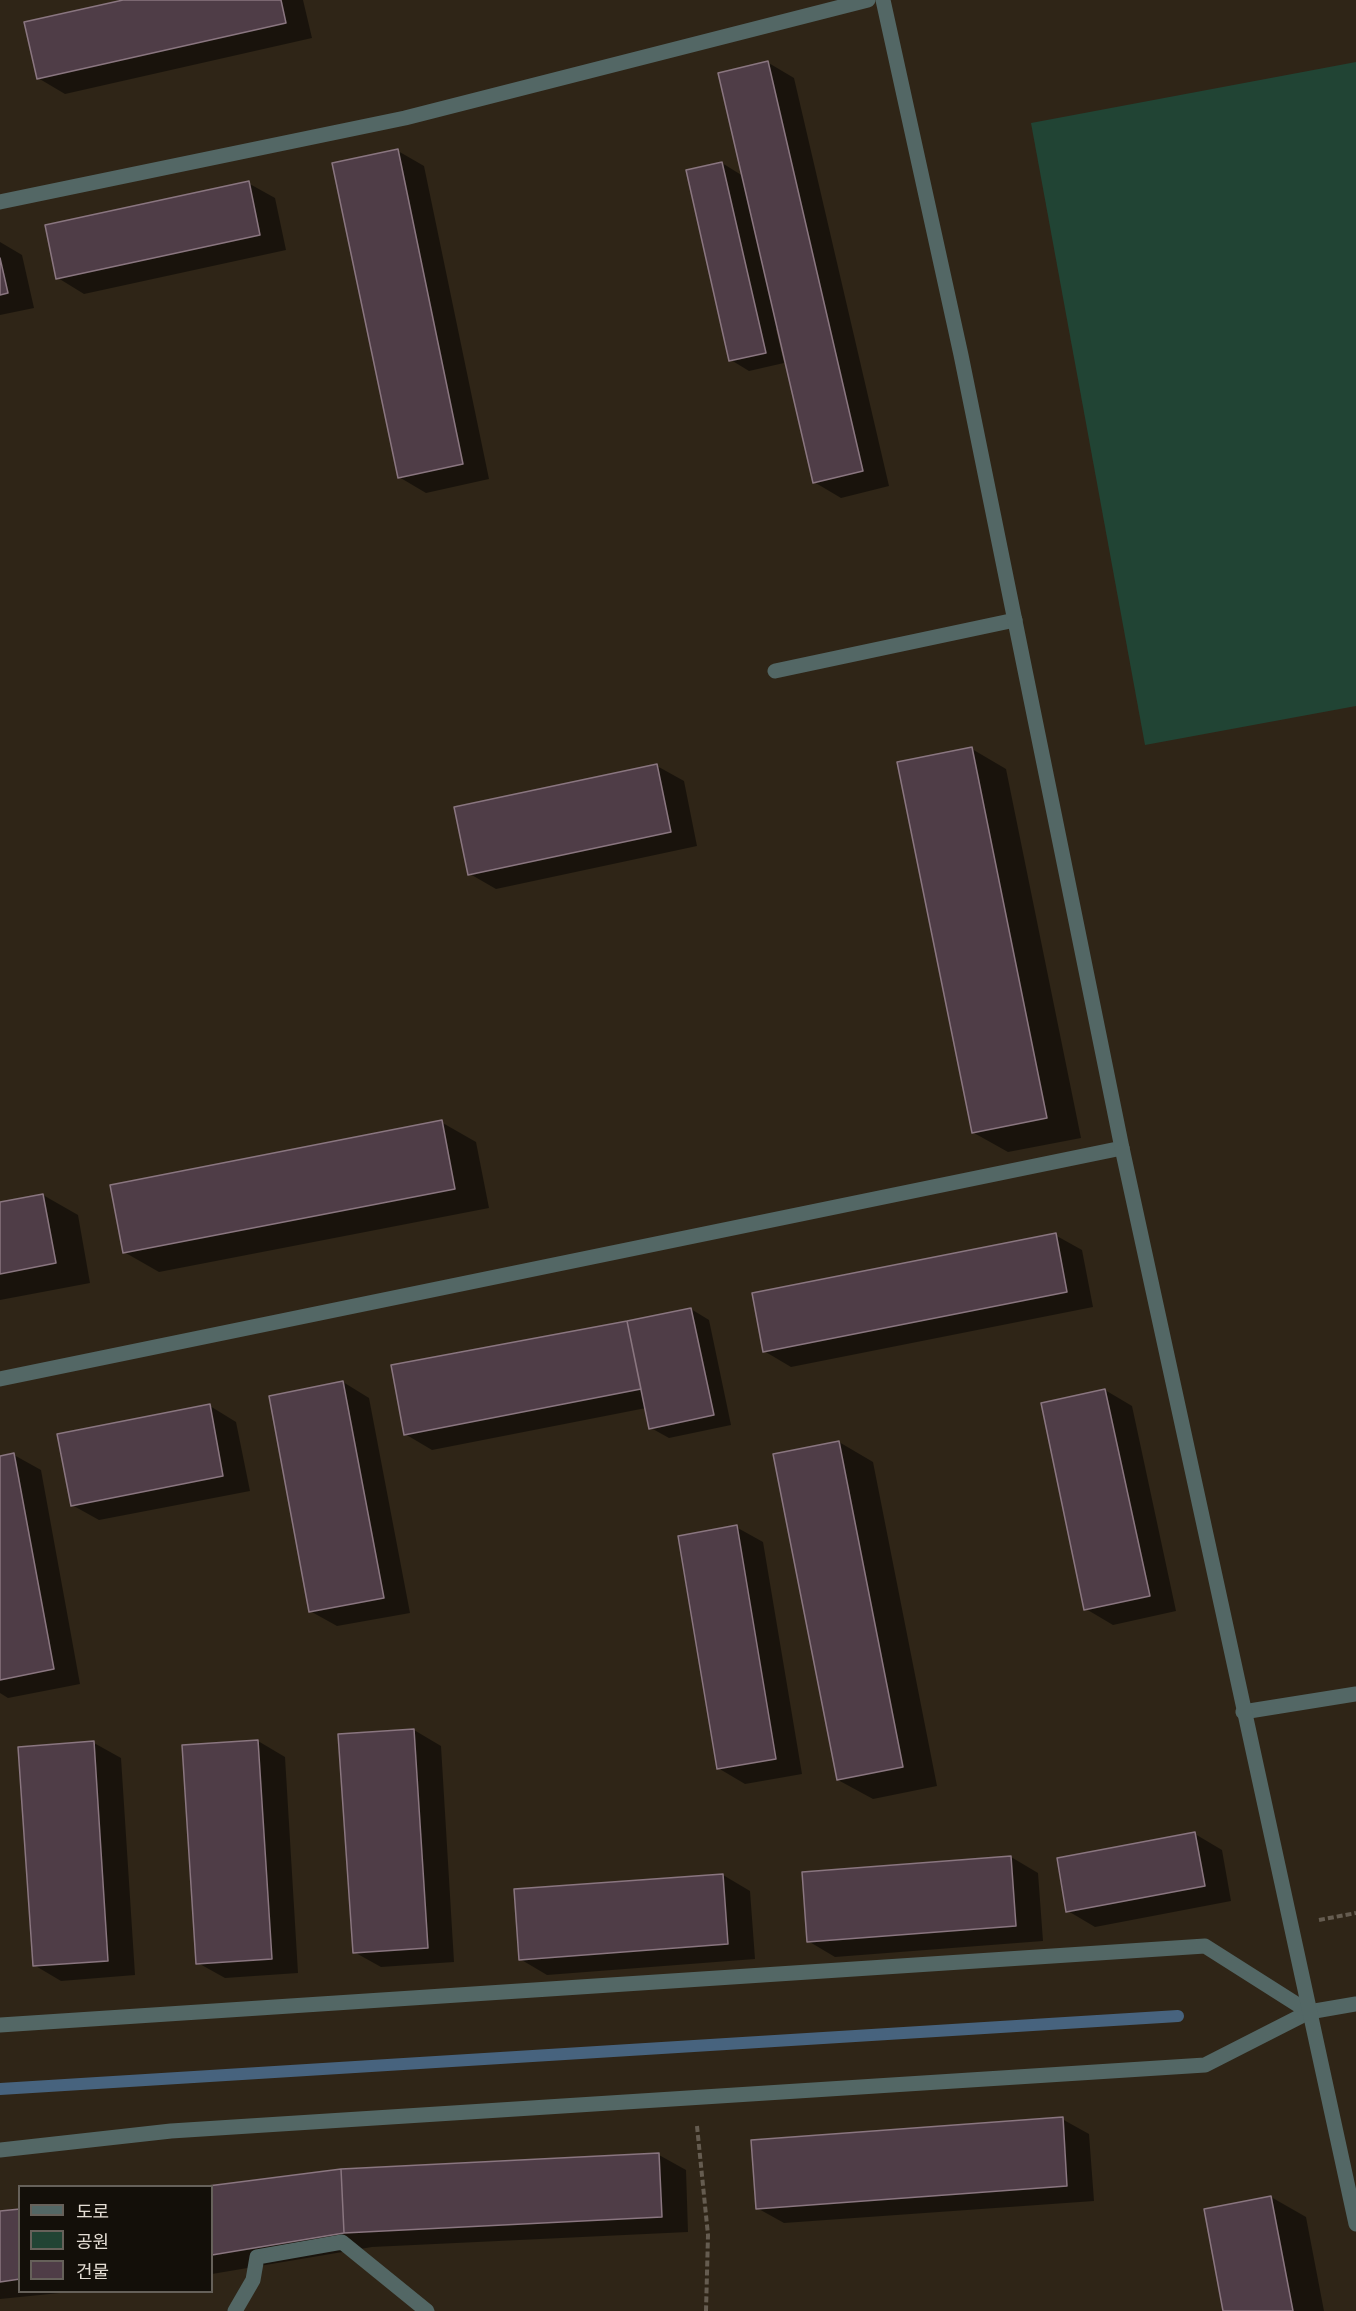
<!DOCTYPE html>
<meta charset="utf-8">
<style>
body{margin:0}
#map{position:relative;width:1356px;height:2311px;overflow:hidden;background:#2f2517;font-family:Lora,"Noto Sans KR",serif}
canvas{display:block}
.legend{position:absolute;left:18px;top:2185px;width:195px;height:108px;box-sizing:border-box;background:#130f09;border:2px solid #66615a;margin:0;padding:8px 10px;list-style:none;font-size:18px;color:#e3dcd3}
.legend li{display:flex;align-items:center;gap:12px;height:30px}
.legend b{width:30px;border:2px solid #66615a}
</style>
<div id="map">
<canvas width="1356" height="2311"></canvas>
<ul class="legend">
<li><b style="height:8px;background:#536765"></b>도로</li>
<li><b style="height:16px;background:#214434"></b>공원</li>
<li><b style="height:16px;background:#4f3d47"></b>건물</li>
</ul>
</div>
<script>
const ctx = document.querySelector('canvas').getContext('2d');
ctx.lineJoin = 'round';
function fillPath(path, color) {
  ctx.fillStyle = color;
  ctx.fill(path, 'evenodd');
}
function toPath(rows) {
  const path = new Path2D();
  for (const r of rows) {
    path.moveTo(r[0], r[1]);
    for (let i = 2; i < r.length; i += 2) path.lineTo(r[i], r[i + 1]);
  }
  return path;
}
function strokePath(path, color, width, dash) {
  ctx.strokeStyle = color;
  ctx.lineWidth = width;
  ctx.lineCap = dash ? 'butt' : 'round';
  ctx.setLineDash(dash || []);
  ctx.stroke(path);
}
const green = toPath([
 [1356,62,1356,706,1145,745,1031,123]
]);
const shadow = toPath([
 [129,0,303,0,312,38,65,94,38,78],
 [767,62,794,78,889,486,841,498,814,482,779,329,776,329,784,363,749,371,731,360,722,163,743,176],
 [398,151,424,166,489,479,426,493,399,477],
 [248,183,275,198,286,250,84,294,58,278],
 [0,242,22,255,34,308,0,315],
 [972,749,1006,769,1081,1138,1008,1152,974,1133],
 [657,766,684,781,697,846,496,889,470,874],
 [441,1122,476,1142,489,1208,159,1272,124,1252],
 [43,1195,78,1215,90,1283,0,1300,0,1204],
 [1055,1235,1082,1250,1093,1307,791,1367,764,1351],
 [691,1309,709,1320,731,1425,669,1438,651,1428,646,1408,432,1450,405,1434],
 [343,1382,369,1398,410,1613,337,1626,310,1611],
 [1105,1390,1132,1406,1176,1611,1113,1625,1086,1609],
 [210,1406,236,1422,250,1491,99,1520,72,1505],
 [839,1442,873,1462,937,1786,873,1799,838,1780],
 [14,1455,41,1470,80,1684,8,1698,0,1693,0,1457],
 [736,1527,763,1542,802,1774,745,1784,718,1768],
 [414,1730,441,1746,454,1962,381,1967,354,1952],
 [258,1741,285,1757,298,1973,225,1978,198,1963],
 [94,1743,121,1758,135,1975,61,1981,34,1965],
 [1195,1834,1222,1850,1231,1901,1095,1927,1068,1911],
 [1011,1857,1038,1873,1043,1941,835,1957,808,1941,804,1873],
 [723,1875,750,1891,755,1959,547,1975,520,1959],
 [1062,2119,1089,2134,1094,2201,784,2223,757,2208],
 [659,2155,686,2170,688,2232,372,2247,212,2274,212,2188,341,2170],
 [1271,2197,1306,2217,1324,2311,1225,2311],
 [20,2211,20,2292,70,2292,0,2299,0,2213]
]);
const stream = toPath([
 [0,2089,1178,2016]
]);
const building = toPath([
 [123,0,281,0,286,23,37,79,24,22,123,0],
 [768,61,863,471,813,483,718,73,768,61],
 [398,149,463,464,398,478,332,163,398,149],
 [722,162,766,353,729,361,686,170,722,162],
 [249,181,260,235,56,279,45,225,249,181],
 [0,258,8,293,0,295,0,258],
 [972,747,1047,1118,972,1133,897,762,972,747],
 [657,764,671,832,468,875,454,807,657,764],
 [442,1120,455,1189,123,1253,110,1185,442,1120],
 [43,1194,56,1263,0,1274,0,1202,43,1194],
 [1056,1233,1067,1292,763,1352,752,1293,1056,1233],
 [691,1308,714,1415,649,1429,627,1321,691,1308],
 [627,1321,641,1389,404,1435,391,1365,627,1321],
 [343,1381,384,1598,309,1612,269,1396,343,1381],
 [1105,1389,1150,1596,1084,1610,1041,1403,1105,1389],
 [210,1404,223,1476,71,1506,57,1434,210,1404],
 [839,1441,903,1767,837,1780,773,1454,839,1441],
 [14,1453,54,1669,0,1680,0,1456,14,1453],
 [737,1525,776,1759,717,1769,678,1536,737,1525],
 [414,1729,428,1948,353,1953,338,1734,414,1729],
 [258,1740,272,1959,196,1964,182,1745,258,1740],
 [94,1741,108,1961,33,1966,18,1747,94,1741],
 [1195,1832,1205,1886,1066,1912,1057,1858,1195,1832],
 [1011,1856,1016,1926,807,1942,802,1872,1011,1856],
 [723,1874,728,1944,519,1960,514,1889,723,1874],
 [1063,2117,1067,2186,756,2209,751,2140,1063,2117],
 [659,2153,662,2217,344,2233,341,2169,659,2153],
 [341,2169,344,2233,212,2255,212,2186,208,2186,341,2169],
 [1271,2196,1293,2311,1223,2311,1204,2209,1271,2196],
 [20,2209,20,2279,0,2282,0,2211,20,2209]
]);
const path = toPath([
 [1319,1920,1356,1913],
 [697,2126,708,2235,706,2311]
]);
const service = toPath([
 [775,671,1015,620],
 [1243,1712,1356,1694]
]);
const minor = toPath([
 [0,202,405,118,868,0],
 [0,1379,1122,1148],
 [0,2025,1205,1946,1309,2012],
 [0,2150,171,2131,1205,2065,1309,2012,1356,2004],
 [235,2311,253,2280,257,2257,342,2242,427,2311]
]);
const tertiary = toPath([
 [883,0,961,355,1122,1148,1356,2224]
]);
fillPath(green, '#214434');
fillPath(shadow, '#0007');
strokePath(stream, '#47637e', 12);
fillPath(building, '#4f3d47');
strokePath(building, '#8a7680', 1.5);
strokePath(path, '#655c50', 4, [6, 3]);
strokePath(service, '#536765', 15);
strokePath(minor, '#536765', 15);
strokePath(tertiary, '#536765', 15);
</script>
